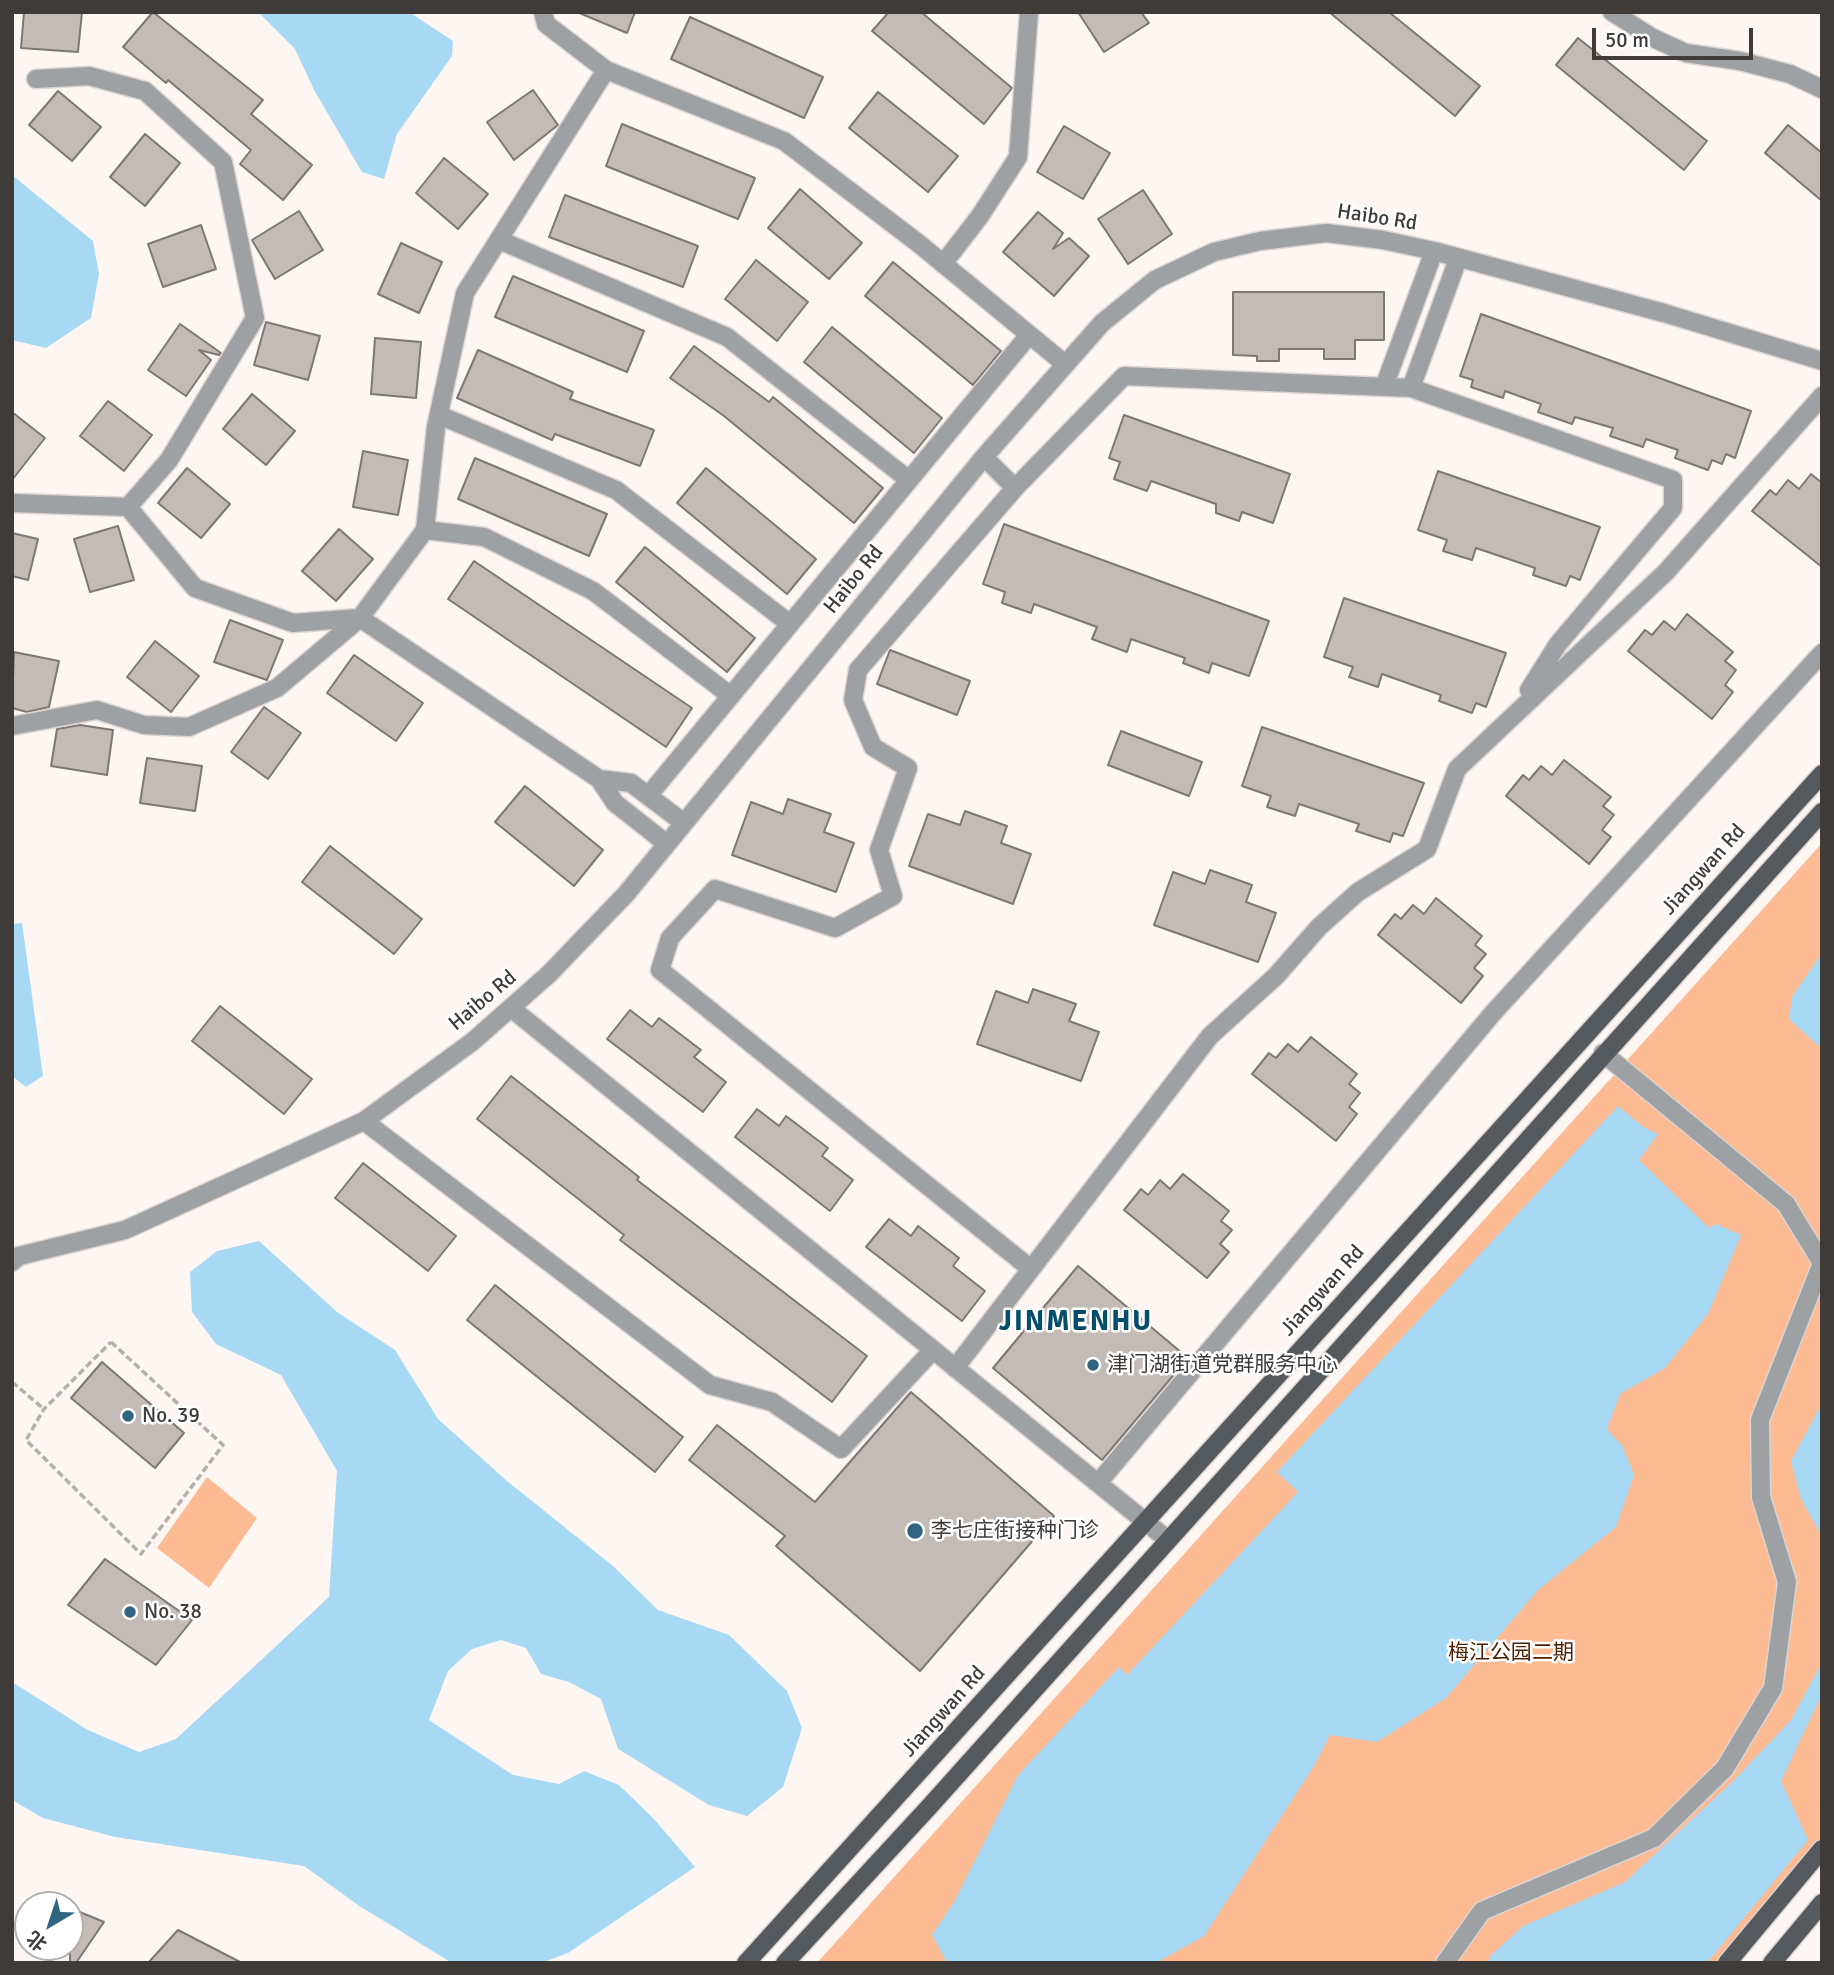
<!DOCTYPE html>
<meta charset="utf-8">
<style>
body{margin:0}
#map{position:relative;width:1834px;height:1975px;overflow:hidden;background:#fef6f2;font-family:Signika,"Noto Sans SC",sans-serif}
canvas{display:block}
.frame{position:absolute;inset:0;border:14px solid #3e3b39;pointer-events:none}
.north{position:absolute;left:14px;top:1891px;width:70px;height:70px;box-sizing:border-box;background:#fff;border:2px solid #b2b1b0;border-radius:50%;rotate:219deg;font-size:19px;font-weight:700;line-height:28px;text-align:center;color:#3e3b39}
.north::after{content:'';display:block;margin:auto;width:24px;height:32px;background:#2f6581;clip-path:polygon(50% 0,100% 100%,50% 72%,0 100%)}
.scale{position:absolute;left:1592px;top:28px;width:161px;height:32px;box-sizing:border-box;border:4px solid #3e3b39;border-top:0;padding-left:9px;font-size:21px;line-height:24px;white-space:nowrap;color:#3e3b39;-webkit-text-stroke:5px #fff;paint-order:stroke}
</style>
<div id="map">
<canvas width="1834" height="1975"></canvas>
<div class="frame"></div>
<div class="north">北</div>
<div class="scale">50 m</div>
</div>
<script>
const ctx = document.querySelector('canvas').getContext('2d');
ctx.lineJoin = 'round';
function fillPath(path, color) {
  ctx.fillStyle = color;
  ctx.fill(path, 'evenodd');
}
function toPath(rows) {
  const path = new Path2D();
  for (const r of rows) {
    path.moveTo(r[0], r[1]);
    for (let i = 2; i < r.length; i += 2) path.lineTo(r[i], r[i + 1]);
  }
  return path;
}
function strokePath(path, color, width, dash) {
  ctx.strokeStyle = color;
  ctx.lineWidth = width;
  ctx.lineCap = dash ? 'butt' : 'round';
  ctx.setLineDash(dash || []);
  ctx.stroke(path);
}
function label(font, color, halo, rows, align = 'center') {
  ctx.font = font + ' Signika,"Noto Sans SC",sans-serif';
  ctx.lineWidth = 5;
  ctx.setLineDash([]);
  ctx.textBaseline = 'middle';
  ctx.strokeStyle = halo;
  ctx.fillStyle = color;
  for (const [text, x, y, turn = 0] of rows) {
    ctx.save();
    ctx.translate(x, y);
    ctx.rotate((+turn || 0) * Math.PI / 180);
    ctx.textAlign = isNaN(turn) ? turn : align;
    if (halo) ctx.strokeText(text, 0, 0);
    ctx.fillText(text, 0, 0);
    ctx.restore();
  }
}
const green = toPath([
 [1822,843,1822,1846,1726,1963,817,1963],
 [207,1477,257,1518,209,1588,157,1548]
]);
const water = toPath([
 [258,12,409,12,453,41,452,56,397,134,384,179,362,172,314,90,295,49],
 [12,175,93,241,99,274,91,318,46,348,12,340],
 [22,923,43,1076,26,1087,12,1076,12,924],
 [1822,953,1822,1049,1789,1019,1792,997],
 [1618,1106,1643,1127,1658,1134,1639,1160,1709,1228,1716,1224,1741,1235,1708,1314,1665,1368,1620,1394,1607,1429,1623,1447,1634,1475,1616,1527,1538,1590,1446,1698,1377,1742,1330,1735,1314,1766,1204,1936,1156,1963,947,1963,932,1935,954,1902,1018,1775,1119,1667,1127,1675,1298,1492,1277,1472],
 [259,1241,337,1312,395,1350,438,1419,507,1481,613,1566,658,1610,729,1635,787,1691,802,1728,783,1787,747,1816,709,1805,618,1749,601,1699,569,1682,541,1674,526,1648,501,1640,472,1649,448,1671,429,1720,513,1775,559,1784,584,1771,619,1785,654,1819,695,1867,568,1953,541,1963,452,1963,358,1905,304,1866,115,1837,43,1818,12,1800,12,1682,88,1730,139,1752,176,1739,329,1597,337,1471,281,1375,216,1344,192,1312,190,1272,217,1251],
 [1822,1403,1822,1537,1801,1499,1791,1461],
 [1822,1662,1822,1694,1781,1781,1808,1840,1707,1963,1488,1963,1490,1956,1523,1926,1625,1882,1734,1780,1791,1720]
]);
const building = toPath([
 [24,12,82,12,78,52,21,48,24,12],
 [153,12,263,100,251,114,312,165,283,200,240,164,251,150,168,80,166,83,123,47,153,12],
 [577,12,635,12,627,33,577,12],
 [889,12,921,12,1012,88,984,124,872,31,889,12],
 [1078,12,1141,12,1149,23,1104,52,1078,12],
 [1329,12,1389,12,1480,86,1455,116,1329,12],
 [690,17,823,77,804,118,671,59,690,17],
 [1578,38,1707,141,1684,170,1556,65,1578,38],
 [533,90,558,125,514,160,487,122,533,90],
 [58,91,101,127,72,161,29,125,58,91],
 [878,92,958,156,928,192,849,128,878,92],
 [622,124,755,178,738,219,606,166,622,124],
 [1788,125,1822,153,1822,201,1765,153,1788,125],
 [1064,126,1110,153,1083,199,1037,172,1064,126],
 [145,134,180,163,145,206,110,177,145,134],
 [444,158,488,194,458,229,416,193,444,158],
 [800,189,862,243,829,279,768,228,800,189],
 [1143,190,1172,234,1128,264,1098,219,1143,190],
 [565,195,698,246,683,287,549,237,565,195],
 [299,211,323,250,275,279,252,240,299,211],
 [1038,212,1063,233,1053,249,1069,238,1089,256,1054,296,1003,252,1038,212],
 [201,225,216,269,163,287,148,244,201,225],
 [401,243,442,262,419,313,378,294,401,243],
 [756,260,808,302,777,341,725,299,756,260],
 [893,262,1001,351,973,385,865,296,893,262],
 [513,276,644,331,627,372,495,317,513,276],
 [1233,292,1384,292,1384,340,1355,340,1355,359,1324,359,1324,349,1279,349,1279,361,1257,361,1257,356,1233,355,1233,292],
 [1481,314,1751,411,1735,458,1726,454,1722,464,1712,460,1708,470,1675,458,1678,450,1646,439,1643,447,1610,436,1613,428,1575,417,1572,424,1538,412,1541,404,1505,391,1503,398,1471,387,1473,380,1460,376,1481,314],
 [266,322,320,336,308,380,254,365,266,322],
 [180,324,221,353,219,355,199,350,211,360,186,396,148,370,180,324],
 [832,327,942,418,914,453,804,362,832,327],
 [375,338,421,342,416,398,371,394,375,338],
 [694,346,769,402,773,397,883,488,854,523,724,416,670,378,694,346],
 [478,350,573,392,570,399,654,430,640,466,555,434,552,440,457,398,478,350],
 [252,394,295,431,266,465,223,429,252,394],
 [108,401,152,435,124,471,80,436,108,401],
 [12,412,45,438,12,480,12,412],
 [1124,415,1290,474,1273,523,1242,512,1239,521,1216,513,1216,504,1151,481,1147,491,1114,479,1120,462,1109,458,1124,415],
 [363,451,408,460,398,515,353,507,363,451],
 [475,458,607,514,589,556,458,499,475,458],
 [187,468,230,504,201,538,158,503,187,468],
 [706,468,816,559,787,594,677,503,706,468],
 [1438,471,1600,527,1580,580,1570,576,1566,586,1533,575,1535,568,1476,548,1472,560,1443,551,1447,540,1418,530,1438,471],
 [1811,474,1822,483,1822,567,1752,511,1770,490,1776,495,1788,480,1799,489,1811,474],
 [1004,524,1269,621,1249,676,1212,663,1209,673,1183,663,1185,658,1131,639,1127,652,1092,639,1097,627,1034,604,1031,613,1002,603,1005,592,983,584,1004,524],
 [118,526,134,580,90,592,74,539,118,526],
 [339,529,373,559,336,601,302,571,339,529],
 [12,533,38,539,28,580,12,576,12,533],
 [645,547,755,638,727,672,616,582,645,547],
 [474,561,692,708,666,747,448,599,474,561],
 [1344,598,1506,653,1486,707,1476,703,1472,713,1439,701,1441,695,1382,674,1378,687,1349,677,1353,667,1324,657,1344,598],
 [1687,614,1733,652,1725,661,1736,670,1725,685,1733,692,1712,719,1628,651,1645,630,1652,635,1664,621,1675,630,1687,614],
 [230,620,283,640,267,680,214,662,230,620],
 [155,641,199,676,171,712,127,677,155,641],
 [890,650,970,681,957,715,877,684,890,650],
 [14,652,59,661,49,707,27,712,12,708,14,652],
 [354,655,423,703,396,741,327,693,354,655],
 [264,707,301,733,268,779,231,752,264,707],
 [80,725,113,730,107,775,51,766,57,729,80,725],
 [1262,727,1424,783,1403,836,1393,833,1390,842,1356,831,1359,824,1299,804,1295,816,1267,807,1271,796,1242,786,1262,727],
 [1121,731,1202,762,1189,796,1108,765,1121,731],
 [147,758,202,766,195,811,140,803,147,758],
 [1564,760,1611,797,1603,806,1614,815,1602,830,1611,837,1589,864,1506,796,1523,775,1529,780,1541,766,1552,775,1564,760],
 [525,786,603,850,574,886,495,822,525,786],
 [788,799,831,814,824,832,854,843,836,892,732,855,751,802,783,814,788,799],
 [965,811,1007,826,1001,843,1031,854,1013,904,909,866,928,814,960,825,965,811],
 [330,846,422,919,394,954,302,882,330,846],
 [1210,870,1252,885,1246,902,1276,913,1258,962,1154,925,1173,872,1205,884,1210,870],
 [1436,898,1482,936,1475,945,1486,954,1474,968,1483,976,1461,1003,1378,935,1395,914,1401,919,1413,905,1424,914,1436,898],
 [1033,989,1076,1004,1069,1021,1099,1032,1081,1081,977,1044,996,991,1028,1003,1033,989],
 [220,1006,312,1079,284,1114,192,1041,220,1006],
 [630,1010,652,1027,659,1018,701,1050,694,1057,726,1082,703,1112,607,1039,630,1010],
 [1311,1037,1357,1074,1349,1084,1360,1093,1349,1107,1357,1114,1336,1141,1252,1074,1269,1053,1276,1058,1288,1044,1298,1052,1311,1037],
 [511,1076,639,1177,637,1180,867,1356,832,1402,620,1240,624,1235,477,1119,511,1076],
 [757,1109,779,1126,786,1116,828,1148,822,1156,853,1180,830,1211,735,1137,757,1109],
 [363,1163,456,1236,428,1271,335,1198,363,1163],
 [1183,1174,1229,1211,1221,1221,1232,1230,1220,1244,1229,1252,1207,1278,1124,1210,1141,1189,1148,1195,1160,1180,1170,1189,1183,1174],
 [889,1219,911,1236,918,1226,959,1258,953,1266,985,1291,962,1321,866,1247,889,1219],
 [1078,1266,1188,1358,1102,1460,993,1368,1078,1266],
 [495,1285,683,1437,655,1472,467,1320,495,1285],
 [102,1362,184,1433,155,1468,71,1398,102,1362],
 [911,1392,1054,1516,920,1671,776,1546,785,1536,689,1460,717,1425,815,1502,911,1392],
 [105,1559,192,1620,156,1665,68,1605,105,1559],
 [70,1908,104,1922,76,1963,70,1963,70,1908],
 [178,1930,242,1963,148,1963,178,1930]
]);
const path = toPath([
 [111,1342,223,1445,141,1554,26,1440,44,1409,111,1342],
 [12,1382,44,1409]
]);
const minor = toPath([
 [543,12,546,24,606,70,784,141,918,243,1065,364],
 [1612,12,1653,38,1686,53,1740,61,1790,74,1822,89],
 [606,70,465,293,436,427,425,530,360,618,599,779,615,803,667,844],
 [499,240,727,337,909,480],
 [943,264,980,216,1018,157,1029,12],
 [1384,387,1434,251],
 [1411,388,1673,480,1673,508,1558,644,1529,690],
 [439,415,616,490,790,624],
 [984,457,1015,488,1124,376,1411,388,1458,259],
 [1015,488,858,670,853,700,873,747,908,768,879,850,893,896,835,928,715,889,670,938,660,970,1031,1269],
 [12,503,128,507,169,460,255,318,223,162,145,91,89,76,36,79],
 [128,507,195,588,293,623,360,618],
 [425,530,484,537,593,591,731,696],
 [12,726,97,710,144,725,189,727,277,688,360,618],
 [599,779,631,783,684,823],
 [648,796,1029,335],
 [511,1008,1168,1540],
 [364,1121,710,1385,772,1402,841,1449,933,1350],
 [12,1262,19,1256,125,1230,364,1121,472,1042,549,974,626,894,984,457,1102,323,1155,280,1214,252,1260,241,1326,233,1383,240,1434,251,1664,313,1822,361],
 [955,1368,1210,1036,1276,976,1319,927,1358,892,1427,849,1457,769,1666,572,1822,396],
 [1098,1483,1493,1013,1822,653],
 [1445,1963,1482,1911,1654,1838,1725,1768,1773,1688,1787,1582,1761,1497,1760,1420,1822,1263,1786,1204,1603,1053]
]);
const major = toPath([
 [746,1963,1822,774],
 [785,1963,929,1807,1822,812],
 [1727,1963,1822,1849],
 [1772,1963,1822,1903]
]);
const markers = [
 [1093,1365,7,"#2f6581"],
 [128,1416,7,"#2f6581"],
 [915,1531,9,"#2f6581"],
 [130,1612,7,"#2f6581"]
];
const streetNames = [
 ["Haibo Rd",1377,218,9],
 ["Haibo Rd",854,580,-51],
 ["Jiangwan Rd",1704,870,-48],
 ["Haibo Rd",483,1001,-40],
 ["Jiangwan Rd",1323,1291,-48],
 ["Jiangwan Rd",944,1712,-48]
];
const poiNames = [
 ["津门湖街道党群服务中心",1107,1365],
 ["No. 39",142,1416],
 ["李七庄街接种门诊",931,1531],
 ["No. 38",144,1612]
];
const parkNames = [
 ["梅江公园二期",1511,1653]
];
const districtNames = [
 ["JINMENHU",1076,1323]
];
fillPath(green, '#fdbb94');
fillPath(water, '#a8d9f4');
fillPath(building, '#c3bbb6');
strokePath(building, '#7f7773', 2);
strokePath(minor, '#dbd4d1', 21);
strokePath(major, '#dbd4d1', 21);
strokePath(path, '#b6afac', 3.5, [7, 3.5]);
strokePath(minor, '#9da1a3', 18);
strokePath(major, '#545a5e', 18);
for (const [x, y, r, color] of markers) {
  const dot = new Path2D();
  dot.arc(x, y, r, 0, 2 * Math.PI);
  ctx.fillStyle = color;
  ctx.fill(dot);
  strokePath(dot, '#fff', 2.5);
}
label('21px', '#3e3b39', '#fff', streetNames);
label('21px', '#3e3b39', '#fff', poiNames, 'left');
label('21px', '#4e2000', '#fff', parkNames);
ctx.letterSpacing = '2px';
label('bold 28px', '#054e6b', '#fff', districtNames);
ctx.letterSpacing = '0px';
</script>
